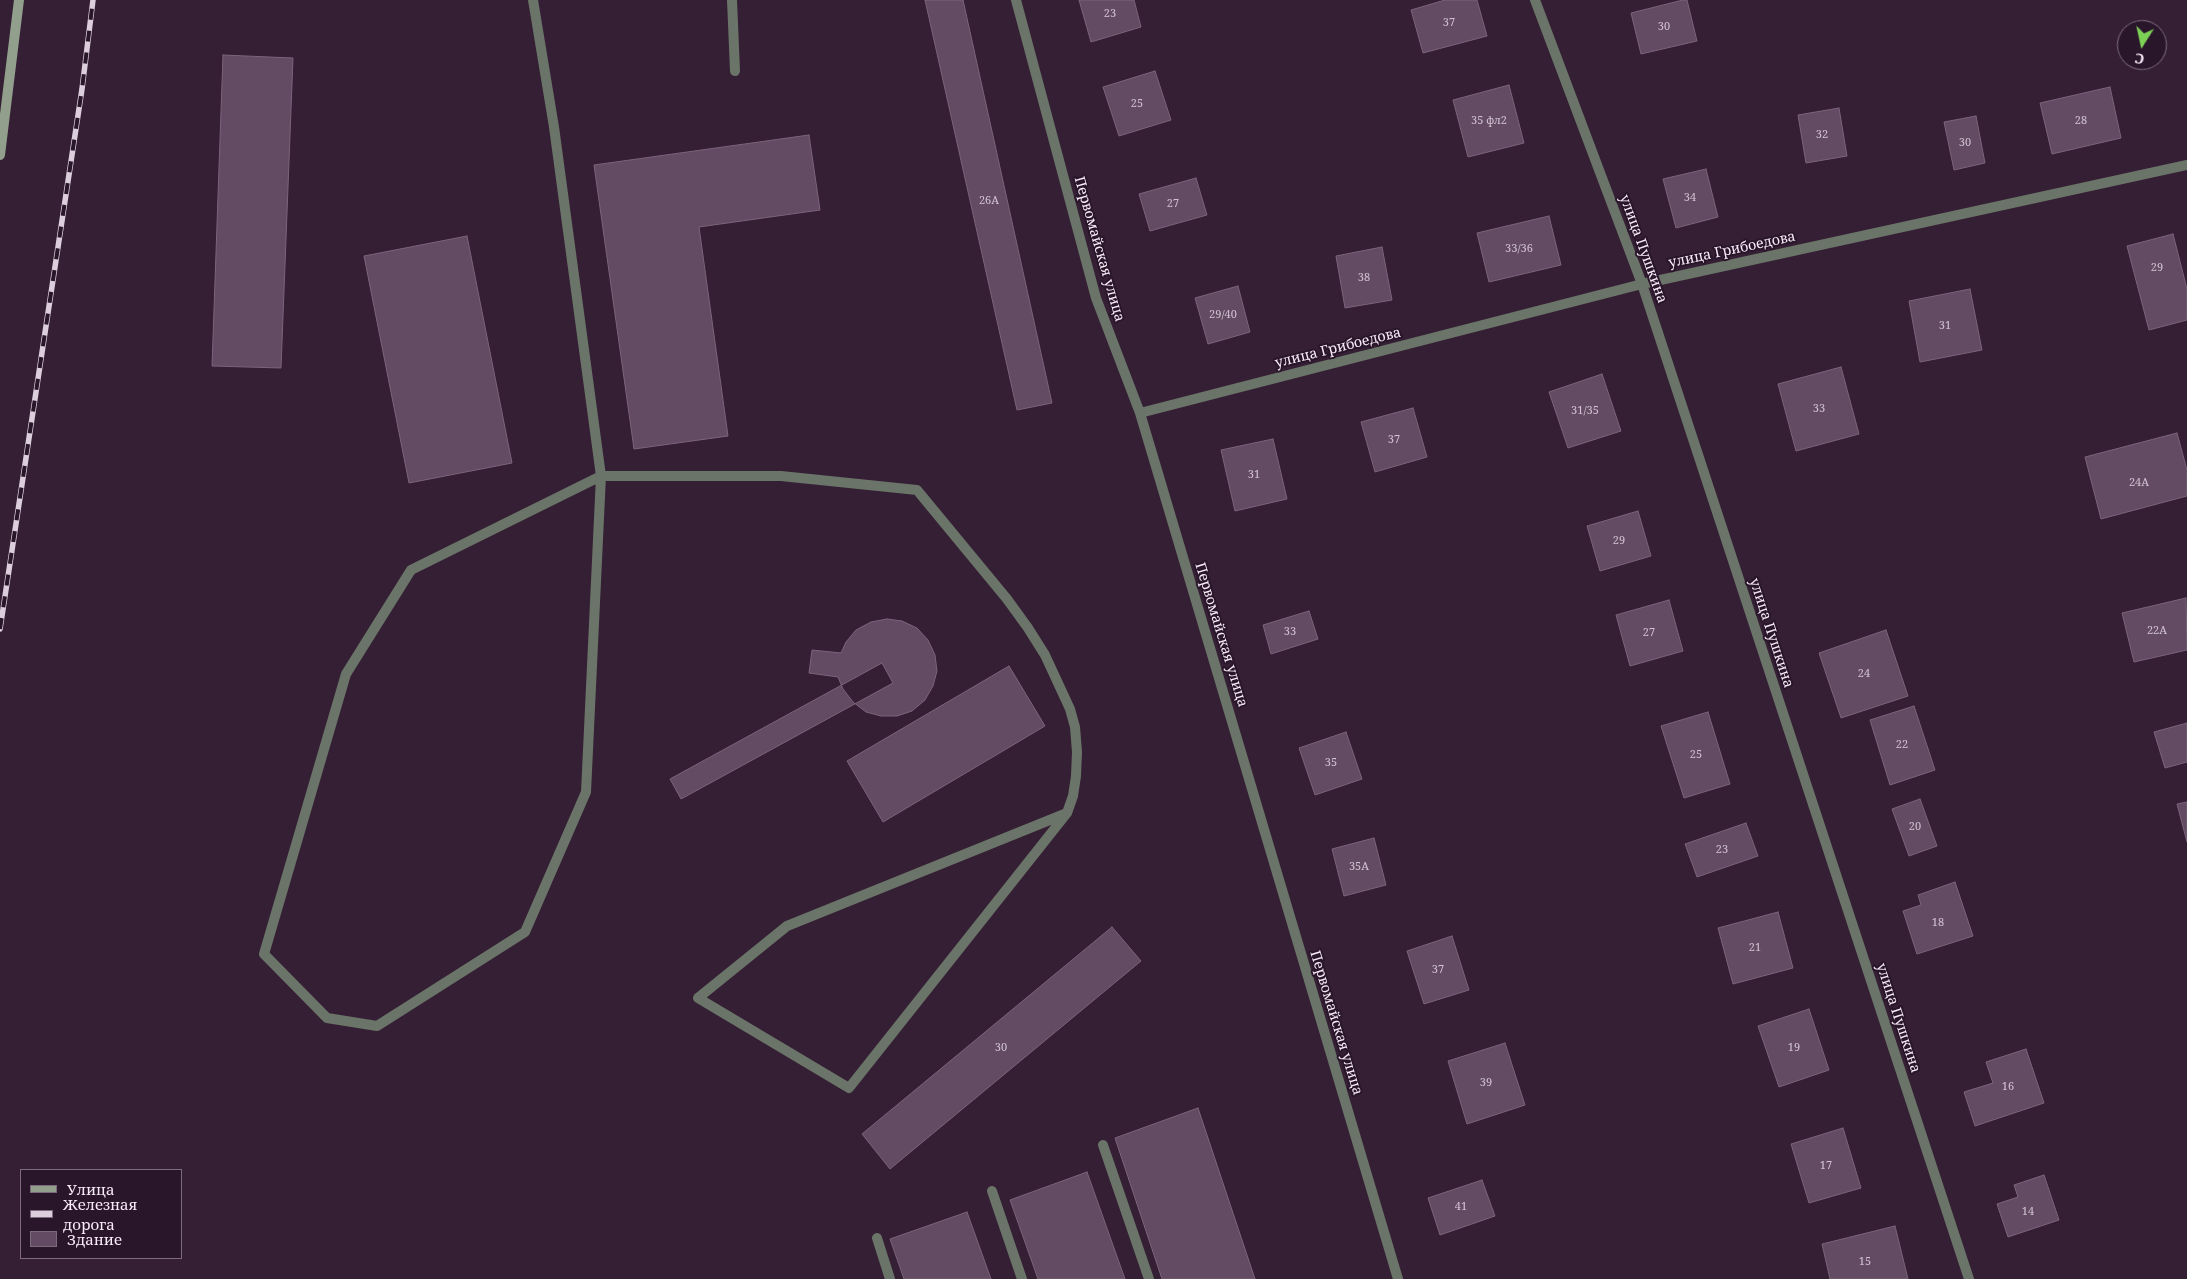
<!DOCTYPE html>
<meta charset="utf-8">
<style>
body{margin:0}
#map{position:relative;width:2187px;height:1279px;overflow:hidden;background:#341f34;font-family:"Noto Serif",serif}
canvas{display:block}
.legend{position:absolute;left:20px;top:1169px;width:162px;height:90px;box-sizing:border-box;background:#29162a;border:1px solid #7c6b7d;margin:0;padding:6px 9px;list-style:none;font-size:15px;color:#f9ebf9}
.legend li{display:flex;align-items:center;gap:10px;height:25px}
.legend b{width:25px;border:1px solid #7c6b7d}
.north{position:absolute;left:2117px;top:20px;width:50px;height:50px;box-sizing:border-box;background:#29162a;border:1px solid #7c6b7d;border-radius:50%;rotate:190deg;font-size:14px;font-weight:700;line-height:20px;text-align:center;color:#f9ebf9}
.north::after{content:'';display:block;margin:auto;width:18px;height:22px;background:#7cd155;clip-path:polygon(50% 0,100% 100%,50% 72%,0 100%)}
</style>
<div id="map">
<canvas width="2187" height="1279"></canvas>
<ul class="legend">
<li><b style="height:6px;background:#919f8c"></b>Улица</li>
<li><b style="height:6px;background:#ddcedd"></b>Железная дорога</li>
<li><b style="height:14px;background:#624b63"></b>Здание</li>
</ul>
<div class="north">С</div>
</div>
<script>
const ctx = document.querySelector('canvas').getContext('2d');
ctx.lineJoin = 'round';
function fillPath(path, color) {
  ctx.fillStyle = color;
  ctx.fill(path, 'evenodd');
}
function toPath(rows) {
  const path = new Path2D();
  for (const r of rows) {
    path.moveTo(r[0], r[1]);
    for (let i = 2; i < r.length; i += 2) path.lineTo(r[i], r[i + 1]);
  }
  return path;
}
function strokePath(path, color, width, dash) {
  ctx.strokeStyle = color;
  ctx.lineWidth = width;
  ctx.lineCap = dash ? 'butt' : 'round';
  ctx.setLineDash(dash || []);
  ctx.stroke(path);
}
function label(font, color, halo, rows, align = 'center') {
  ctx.font = font + ' "Noto Serif",serif';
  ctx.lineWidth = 4;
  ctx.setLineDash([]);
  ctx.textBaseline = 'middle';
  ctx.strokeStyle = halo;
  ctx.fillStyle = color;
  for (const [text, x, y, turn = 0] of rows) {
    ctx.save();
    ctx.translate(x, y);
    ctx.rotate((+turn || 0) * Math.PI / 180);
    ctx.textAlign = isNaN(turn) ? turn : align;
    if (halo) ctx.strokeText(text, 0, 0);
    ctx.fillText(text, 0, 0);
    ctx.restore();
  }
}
const building = toPath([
 [925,0,963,0,1052,403,1017,410,925,0],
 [1079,0,1134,0,1141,27,1091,42,1079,0],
 [1445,0,1477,0,1487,36,1423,53,1411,10,1445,0],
 [1683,0,1687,0,1697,41,1641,54,1631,13,1683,0],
 [223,55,293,58,281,368,212,366,223,55],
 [1155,71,1171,120,1119,136,1103,87,1155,71],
 [1509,85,1524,143,1468,157,1453,100,1509,85],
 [2110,87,2121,138,2052,154,2040,103,2110,87],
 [1839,108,1847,156,1806,163,1798,115,1839,108],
 [1976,116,1985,163,1954,170,1944,122,1976,116],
 [809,135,820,210,699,227,728,436,634,449,594,165,809,135],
 [1706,169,1718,217,1676,228,1663,179,1706,169],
 [1196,178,1207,215,1150,231,1139,194,1196,178],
 [1549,216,1561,265,1489,282,1477,233,1549,216],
 [2173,234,2187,289,2187,320,2149,330,2127,246,2173,234],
 [467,236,512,463,409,483,364,256,467,236],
 [1382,247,1392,300,1345,308,1336,256,1382,247],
 [1238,286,1250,332,1208,344,1195,298,1238,286],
 [1970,289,1982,350,1920,362,1909,301,1970,289],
 [1841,367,1859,434,1796,451,1778,384,1841,367],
 [1602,374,1621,431,1568,448,1549,392,1602,374],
 [1413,408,1427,457,1375,472,1361,422,1413,408],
 [2177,433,2187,470,2187,496,2101,519,2085,457,2177,433],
 [1273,439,1287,499,1235,511,1221,450,1273,439],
 [1638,511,1651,556,1600,571,1587,526,1638,511],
 [2186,598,2187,650,2134,662,2122,613,2186,598],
 [1669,600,1683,651,1630,666,1616,615,1669,600],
 [1309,611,1318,639,1271,654,1263,625,1309,611],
 [887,619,902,621,917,628,928,640,935,655,937,671,933,686,925,700,912,711,897,716,881,716,866,712,853,702,843,689,838,677,809,673,812,650,841,653,846,642,856,630,871,622,887,619],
 [1886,630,1908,696,1841,718,1819,653,1886,630],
 [882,663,893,683,681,799,670,779,882,663],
 [1009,666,1045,726,883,822,847,761,1009,666],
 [1914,706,1935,770,1890,785,1870,720,1914,706],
 [1708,712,1730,784,1684,798,1661,726,1708,712],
 [2187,723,2187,762,2165,768,2154,732,2187,723],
 [1346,732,1362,779,1315,795,1299,748,1346,732],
 [1920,799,1937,846,1909,856,1892,809,1920,799],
 [2187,802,2187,842,2177,804,2187,802],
 [1746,823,1758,856,1697,877,1685,844,1746,823],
 [1374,838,1386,885,1344,896,1332,849,1374,838],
 [1955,882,1973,936,1917,954,1903,911,1921,905,1918,895,1955,882],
 [1778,912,1793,968,1733,984,1718,928,1778,912],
 [1112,927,1141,961,890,1169,862,1134,1112,927],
 [1452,936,1469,990,1424,1004,1407,951,1452,936],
 [1809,1009,1829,1070,1779,1087,1758,1026,1809,1009],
 [1505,1043,1525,1105,1467,1124,1448,1061,1505,1043],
 [2026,1049,2044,1103,1975,1126,1964,1092,1993,1083,1986,1062,2026,1049],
 [1198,1108,1255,1279,1162,1279,1115,1138,1198,1108],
 [1843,1128,1861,1188,1809,1203,1791,1144,1843,1128],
 [1087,1172,1125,1279,1038,1279,1010,1200,1087,1172],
 [2044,1175,2059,1220,2008,1237,1997,1204,2018,1197,2014,1185,2044,1175],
 [1482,1180,1495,1216,1440,1235,1428,1198,1482,1180],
 [967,1212,991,1279,904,1279,890,1239,967,1212],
 [1895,1226,1908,1279,1830,1279,1822,1244,1895,1226]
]);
const service = toPath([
 [533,0,554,127,601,476,781,476,917,490,1007,599,1028,628,1045,655,1070,709,1075,727,1077,752,1076,776,1073,796,1067,813,849,1088,698,998,787,926,1067,813],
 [732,0,735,71],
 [601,476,586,792,525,932,377,1026,327,1018,264,954,346,674,411,570,601,476],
 [1103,1145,1149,1279],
 [992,1191,1022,1279],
 [877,1238,890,1279]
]);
const minor = toPath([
 [1016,0,1096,298,1140,413,1398,1279],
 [1535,0,1642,284,1969,1279],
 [1140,413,1642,284,2187,165]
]);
const secondary = toPath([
 [0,155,19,0]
]);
const rail = toPath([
 [0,629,82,89,93,0]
]);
const numberNames = [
 ["23",1110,14],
 ["37",1449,23],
 ["30",1664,27],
 ["25",1137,104],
 ["35 фл2",1489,121],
 ["28",2081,121],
 ["32",1822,135],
 ["30",1965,143],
 ["34",1690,198],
 ["26А",989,201],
 ["27",1173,204],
 ["33/36",1519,249],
 ["29",2157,268],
 ["38",1364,278],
 ["29/40",1223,315],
 ["31",1945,326],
 ["33",1819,409],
 ["31/35",1585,411],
 ["37",1394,440],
 ["31",1254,475],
 ["24А",2139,483],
 ["29",1619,541],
 ["22А",2157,631],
 ["33",1290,632],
 ["27",1649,633],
 ["24",1864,674],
 ["22",1902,745],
 ["25",1696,755],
 ["35",1331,763],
 ["20",1915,827],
 ["23",1722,850],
 ["35А",1359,867],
 ["18",1938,923],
 ["21",1755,948],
 ["37",1438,970],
 ["30",1001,1048],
 ["19",1794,1048],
 ["39",1486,1083],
 ["16",2008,1087],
 ["17",1826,1166],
 ["41",1461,1207],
 ["14",2028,1212],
 ["15",1865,1262]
];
const streetNames = [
 ["Первомайская улица",1099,249,74],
 ["улица Пушкина",1643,249,70],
 ["улица Грибоедова",1732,250,-12],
 ["улица Грибоедова",1338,348,-14],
 ["улица Пушкина",1771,633,72],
 ["Первомайская улица",1221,635,73],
 ["улица Пушкина",1898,1018,72],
 ["Первомайская улица",1336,1023,73]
];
fillPath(building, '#624b63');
strokePath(building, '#7c647c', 1);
strokePath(service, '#6b7468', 10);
strokePath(minor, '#6b7468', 10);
strokePath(secondary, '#919f8c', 10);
strokePath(rail, '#ddcedd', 5.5);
strokePath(rail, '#29162a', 4, [11]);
label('11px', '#d3c3d4', null, numberNames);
label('14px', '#f9ebf9', '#29162a', streetNames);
</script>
